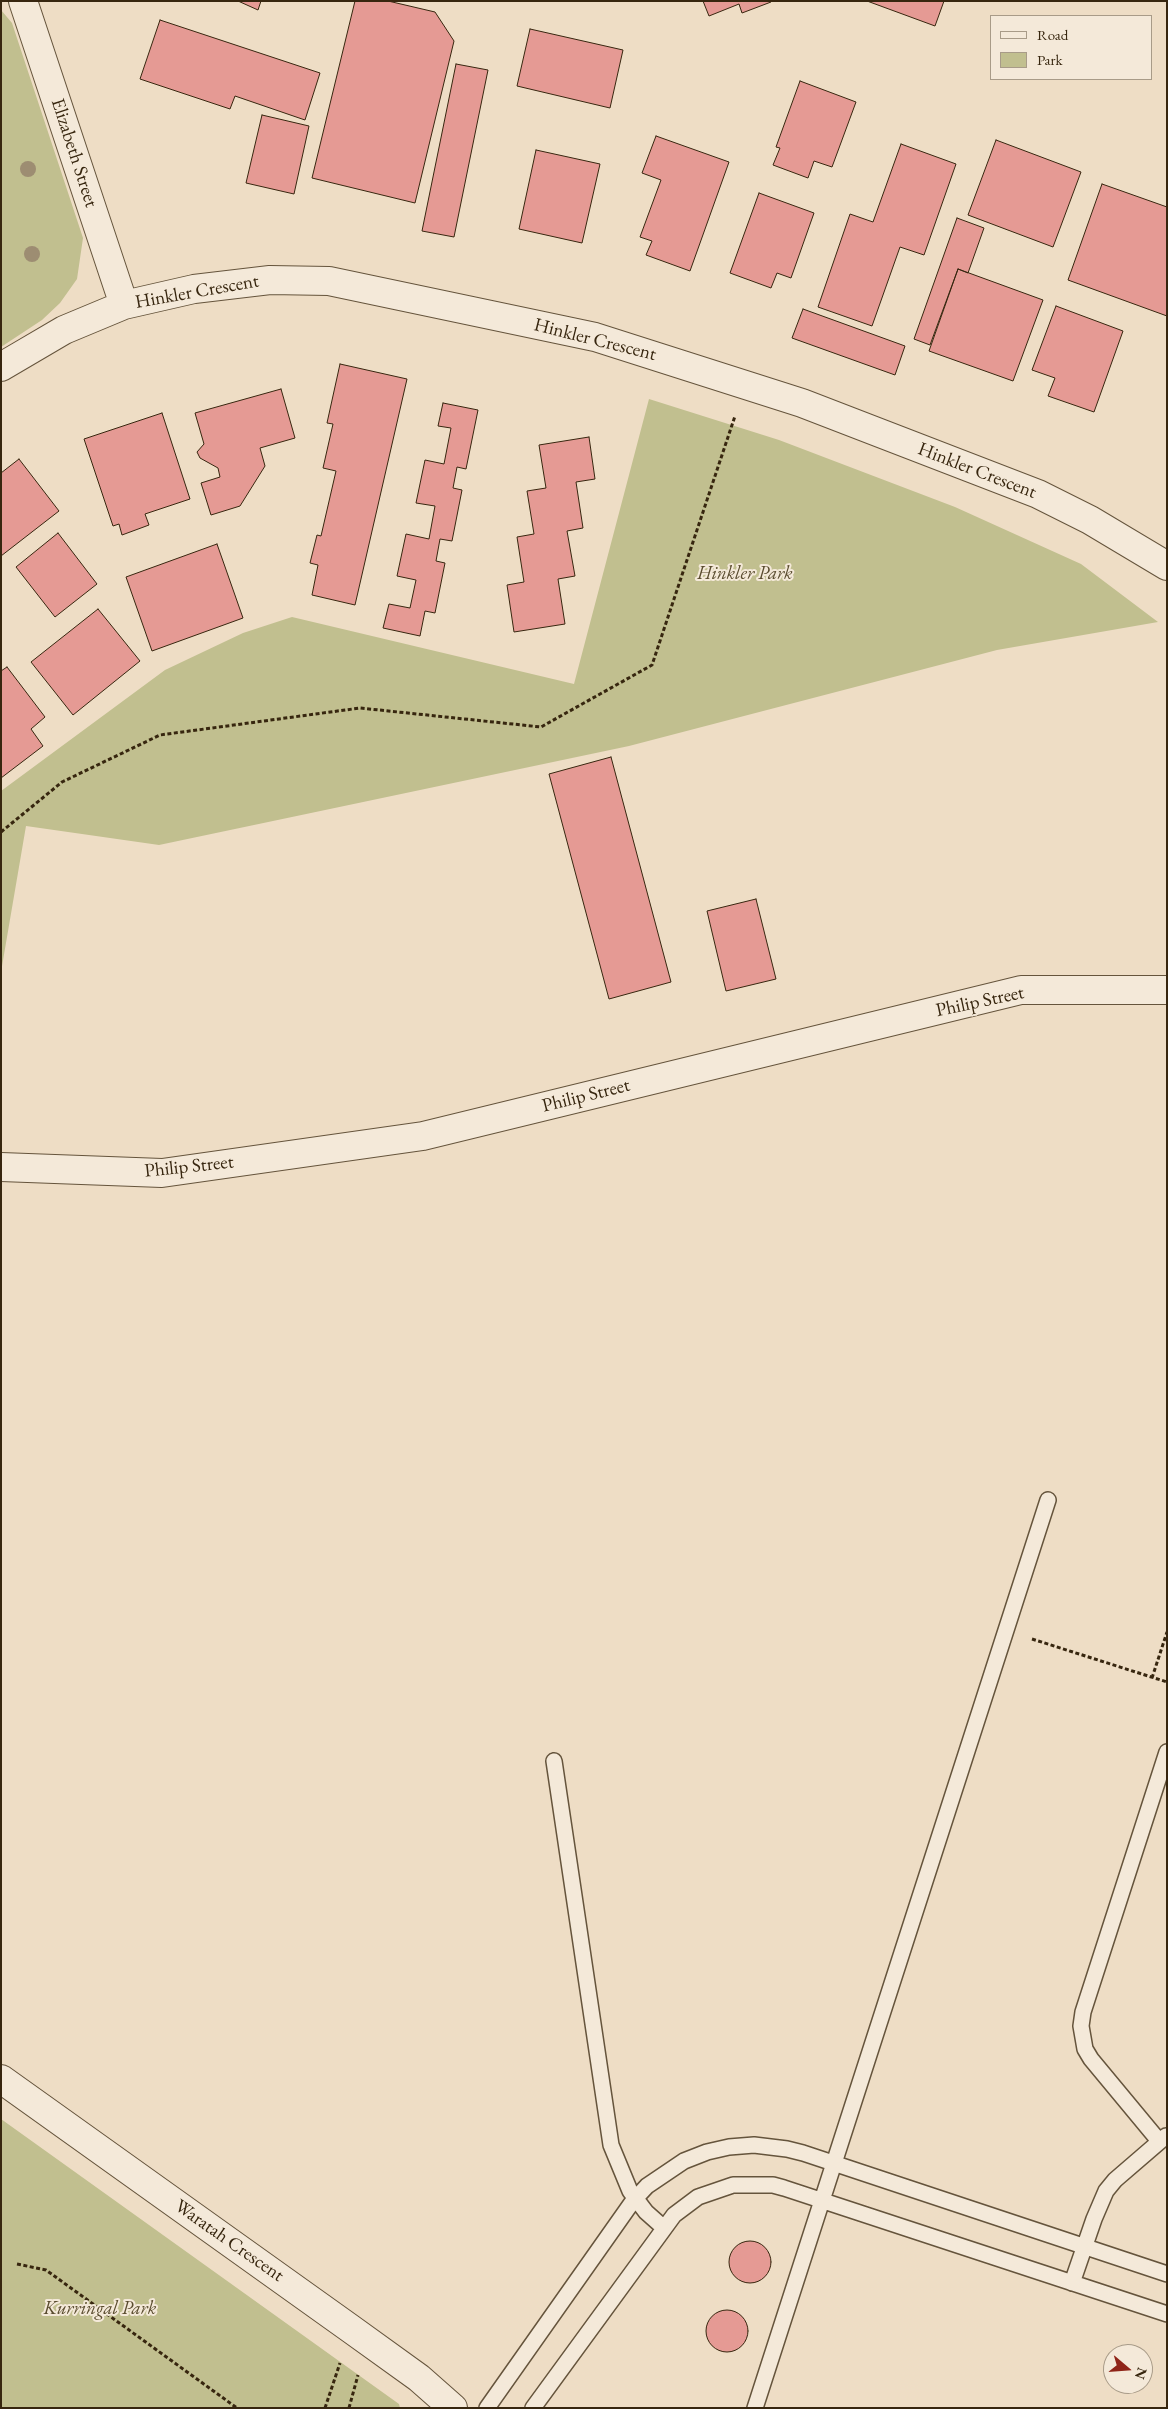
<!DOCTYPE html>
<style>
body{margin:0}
#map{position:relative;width:1168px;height:2409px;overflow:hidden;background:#eeddc5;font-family:"EB Garamond",serif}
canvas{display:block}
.frame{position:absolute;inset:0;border:2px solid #37260f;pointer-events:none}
.legend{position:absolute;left:990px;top:15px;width:162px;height:65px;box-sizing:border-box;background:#f4e9d9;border:1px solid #a89b88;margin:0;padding:6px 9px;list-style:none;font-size:15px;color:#37260f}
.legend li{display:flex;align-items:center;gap:10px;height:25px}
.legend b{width:25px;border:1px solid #a89b88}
.north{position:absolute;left:1103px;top:2344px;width:50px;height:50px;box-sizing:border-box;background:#f4e9d9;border:1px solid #a89b88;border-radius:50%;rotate:108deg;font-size:14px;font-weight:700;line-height:20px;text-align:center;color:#37260f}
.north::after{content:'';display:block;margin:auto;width:18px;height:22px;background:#8f2418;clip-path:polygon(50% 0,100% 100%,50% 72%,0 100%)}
</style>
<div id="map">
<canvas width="1168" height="2409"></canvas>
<div class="frame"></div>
<ul class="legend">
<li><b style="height:6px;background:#f4e9d9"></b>Road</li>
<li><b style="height:14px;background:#c1bf8f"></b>Park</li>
</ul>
<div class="north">N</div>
</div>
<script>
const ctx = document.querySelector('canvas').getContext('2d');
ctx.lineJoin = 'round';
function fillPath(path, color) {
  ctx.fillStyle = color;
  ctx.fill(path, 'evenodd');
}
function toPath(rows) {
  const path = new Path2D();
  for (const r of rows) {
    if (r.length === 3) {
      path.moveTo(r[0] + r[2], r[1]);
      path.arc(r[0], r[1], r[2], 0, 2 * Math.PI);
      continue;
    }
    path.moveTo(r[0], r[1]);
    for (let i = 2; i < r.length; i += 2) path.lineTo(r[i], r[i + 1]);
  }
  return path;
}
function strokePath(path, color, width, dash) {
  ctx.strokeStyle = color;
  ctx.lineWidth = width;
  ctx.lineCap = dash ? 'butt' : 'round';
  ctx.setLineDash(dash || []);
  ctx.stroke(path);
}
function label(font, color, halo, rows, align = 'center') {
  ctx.font = font + ' "EB Garamond",serif';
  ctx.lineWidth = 4;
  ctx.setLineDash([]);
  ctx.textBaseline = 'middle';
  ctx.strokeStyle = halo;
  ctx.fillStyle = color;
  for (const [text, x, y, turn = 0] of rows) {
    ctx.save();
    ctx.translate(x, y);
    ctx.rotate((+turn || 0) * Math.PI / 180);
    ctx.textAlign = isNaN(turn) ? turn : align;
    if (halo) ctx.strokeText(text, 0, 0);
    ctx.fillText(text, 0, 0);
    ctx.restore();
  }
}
const green = toPath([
 [1,10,12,23,83,238,77,279,60,303,42,320,1,347],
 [649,399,779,440,955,507,1081,564,1158,622,997,650,629,746,159,845,26,826,1,972,1,791,165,670,243,633,292,617,574,684],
 [1,2119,399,2404,400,2408,1,2408]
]);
const building = toPath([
 [238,1,261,1,258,10,238,1],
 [355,1,388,1,435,12,454,41,415,203,312,178,355,1],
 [703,1,771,1,771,2,742,13,739,4,709,16,703,1],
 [867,1,944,1,935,26,867,1],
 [160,20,320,73,305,120,235,96,230,109,140,79,160,20],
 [530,29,623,50,610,108,517,86,530,29],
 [456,64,488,70,454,237,422,231,456,64],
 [800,81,856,102,832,167,814,161,808,178,773,165,780,148,776,147,800,81],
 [262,115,309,126,294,194,246,183,262,115],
 [656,136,729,162,690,271,646,255,652,241,640,237,661,180,642,173,656,136],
 [996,140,1081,172,1053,247,968,215,996,140],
 [901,144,956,164,924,255,900,247,872,326,818,307,850,214,873,222,901,144],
 [536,150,600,164,582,243,519,229,536,150],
 [1102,184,1167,207,1167,316,1068,280,1102,184],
 [759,193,814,213,791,278,777,273,771,288,730,273,759,193],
 [957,218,984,228,968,273,958,269,930,345,914,339,957,218],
 [958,269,1043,300,1013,381,929,351,958,269],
 [1056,306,1123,331,1094,412,1048,396,1055,378,1032,370,1056,306],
 [803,309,905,346,895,375,792,338,803,309],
 [340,364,407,379,355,605,312,595,318,565,310,563,317,535,321,536,336,471,323,468,333,424,327,423,340,364],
 [281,389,295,438,260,448,265,466,240,506,211,515,201,483,220,477,218,468,200,458,197,452,204,444,195,413,281,389],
 [443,403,478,410,466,469,457,467,453,488,462,490,452,541,440,539,436,561,445,563,435,613,425,611,420,636,383,628,389,604,410,608,416,580,397,576,406,534,429,539,435,506,416,503,425,460,444,464,451,428,438,426,443,403],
 [162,413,190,499,145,514,149,525,122,535,119,524,113,526,84,439,162,413],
 [589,437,595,479,576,482,583,528,567,531,575,576,558,579,565,624,514,632,507,585,524,582,517,537,534,534,527,491,546,488,539,445,589,437],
 [19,459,59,511,1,556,1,473,19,459],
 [58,533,97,584,55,617,16,567,58,533],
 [217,544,243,618,152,651,126,577,217,544],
 [98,609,140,661,73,715,31,662,98,609],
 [7,667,45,717,31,729,43,746,1,778,1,671,7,667],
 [611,757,671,982,609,999,549,774,611,757],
 [756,899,776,979,726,991,707,911,756,899],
 [750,2262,21],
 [727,2331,21]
]);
const path = toPath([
 [1,832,62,782,160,735,360,708,541,727,652,665,735,416],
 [1032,1639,1167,1682],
 [1152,1678,1167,1632],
 [17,2264,46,2270,237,2408],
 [325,2408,340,2363],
 [349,2408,358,2375]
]);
const lane = toPath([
 [554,1761,611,2145,630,2191,646,2212,664,2228],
 [1159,2141,1091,2059,1085,2049,1081,2026,1083,2012,1167,1752],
 [1072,2283,1094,2219,1106,2191,1115,2180,1166,2136],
 [487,2408,633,2201,647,2186,684,2161,707,2152,729,2147,754,2145,787,2149,803,2153,1167,2274],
 [533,2408,674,2215,698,2197,733,2185,773,2185,784,2188,1167,2314],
 [755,2408,1048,1500]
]);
const street = toPath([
 [23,1,124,305],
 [1,367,64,330,124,305,194,289,270,280,329,281,595,337,802,403,1038,494,1090,520,1167,566],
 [1,1167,162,1173,423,1136,1021,990,1167,990],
 [1,2079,351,2329,419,2378,453,2408]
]);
const trees = [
 [28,169],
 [32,254]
];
const streetNames = [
 ["Elizabeth Street",74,153,72],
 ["Hinkler Crescent",197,292,-10],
 ["Hinkler Crescent",595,340,14],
 ["Hinkler Crescent",977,471,21],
 ["Philip Street",980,1002,-12],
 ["Philip Street",586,1096,-14],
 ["Philip Street",189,1167,-6],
 ["Waratah Crescent",229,2241,35]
];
const parkNames = [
 ["Hinkler Park",745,574],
 ["Kurringal Park",100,2309]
];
fillPath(green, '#c1bf8f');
fillPath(building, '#e59a94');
strokePath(building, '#37260f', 1);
strokePath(lane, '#65543c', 18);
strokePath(street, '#65543c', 30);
strokePath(path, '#37260f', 3, [4, 2.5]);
strokePath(lane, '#f4e9d9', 15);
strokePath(street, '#f4e9d9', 28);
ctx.fillStyle = '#9d8d72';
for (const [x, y] of trees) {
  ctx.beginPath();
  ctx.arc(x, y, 8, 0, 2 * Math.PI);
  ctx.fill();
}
label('19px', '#37260f', '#f4e9d9', streetNames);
label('italic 19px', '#5a4c2f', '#f4e9d9', parkNames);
</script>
